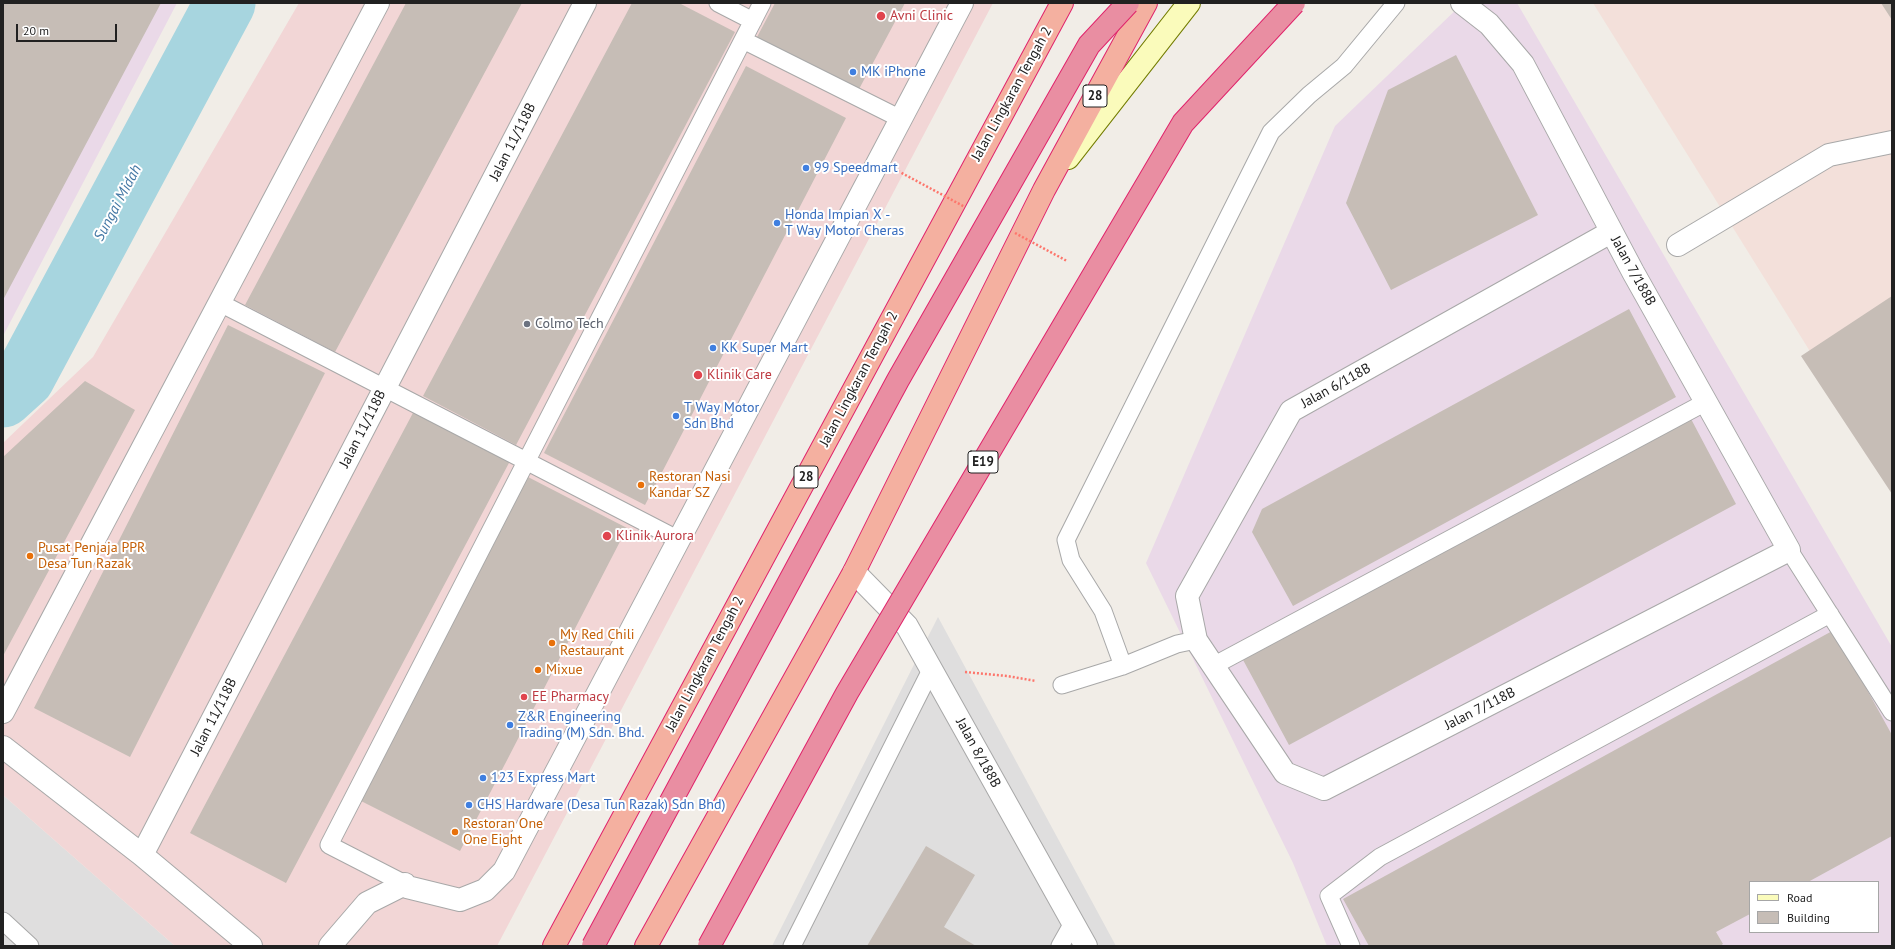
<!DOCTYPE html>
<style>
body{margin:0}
#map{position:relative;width:1895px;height:949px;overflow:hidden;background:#f1ede7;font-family:"PT Sans",sans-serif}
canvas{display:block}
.frame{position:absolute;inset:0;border:4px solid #212121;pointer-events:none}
.legend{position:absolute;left:1749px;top:881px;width:130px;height:52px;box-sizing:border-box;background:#fff;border:1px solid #a6a6a6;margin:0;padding:5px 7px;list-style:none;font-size:12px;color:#212121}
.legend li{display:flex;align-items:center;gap:8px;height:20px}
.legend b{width:20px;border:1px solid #a6a6a6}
.scale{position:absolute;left:16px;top:24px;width:101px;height:18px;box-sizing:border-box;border:2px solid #212121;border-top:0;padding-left:5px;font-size:12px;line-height:14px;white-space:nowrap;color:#212121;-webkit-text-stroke:3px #fff;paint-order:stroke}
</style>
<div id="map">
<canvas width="1895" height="949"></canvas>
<div class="frame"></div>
<ul class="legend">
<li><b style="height:5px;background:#fafbbb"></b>Road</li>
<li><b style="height:11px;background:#c6bdb6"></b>Building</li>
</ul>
<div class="scale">20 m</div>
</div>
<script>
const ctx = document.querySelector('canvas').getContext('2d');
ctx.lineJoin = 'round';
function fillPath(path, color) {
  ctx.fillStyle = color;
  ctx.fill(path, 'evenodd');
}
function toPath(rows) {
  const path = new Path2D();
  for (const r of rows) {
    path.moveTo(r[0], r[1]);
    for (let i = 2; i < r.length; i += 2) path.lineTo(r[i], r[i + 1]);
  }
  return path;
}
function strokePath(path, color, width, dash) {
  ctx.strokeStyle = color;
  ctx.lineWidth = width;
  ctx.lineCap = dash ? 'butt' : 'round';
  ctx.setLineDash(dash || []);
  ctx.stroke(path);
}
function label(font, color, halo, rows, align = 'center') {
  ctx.font = font + ' "PT Sans",sans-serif';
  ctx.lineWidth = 4;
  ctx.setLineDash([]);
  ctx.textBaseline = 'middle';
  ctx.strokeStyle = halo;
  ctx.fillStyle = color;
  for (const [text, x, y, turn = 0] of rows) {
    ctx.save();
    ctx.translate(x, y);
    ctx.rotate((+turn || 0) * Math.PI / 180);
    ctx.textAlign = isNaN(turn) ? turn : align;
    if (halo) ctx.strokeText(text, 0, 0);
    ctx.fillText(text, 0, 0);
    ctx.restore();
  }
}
const residential = toPath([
 [938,617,1116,946,772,946],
 [3,795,175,946,3,946]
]);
const commercial = toPath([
 [299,3,993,3,497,946,175,946,3,795,3,443,93,357]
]);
const industrial = toPath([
 [3,3,177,3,3,336],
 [1463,3,1517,3,1892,647,1892,946,1327,946,1293,863,1146,563,1335,126],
 [1750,882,1878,882,1878,932,1750,932]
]);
const military = toPath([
 [1593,3,1892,3,1892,483]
]);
const river = toPath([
 [3,397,24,378,225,3]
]);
const building = toPath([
 [3,3,161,3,3,300],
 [406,3,522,3,335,352,245,305],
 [632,3,679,3,735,32,516,445,423,396],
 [775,3,905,3,858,91,756,39],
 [1881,3,1892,3,1892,20],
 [1456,55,1538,215,1391,290,1346,203,1388,90],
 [746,66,846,118,645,505,544,453],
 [1892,296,1892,494,1801,356],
 [1629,309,1676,397,1293,606,1252,532,1262,509],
 [228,325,325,373,130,757,34,708],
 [85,381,135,410,3,656,3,457],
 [414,411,510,461,286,883,190,833],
 [1690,417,1736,504,1289,745,1242,658],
 [528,477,627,528,460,851,361,801],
 [1834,630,1892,735,1892,836,1808,882,1750,882,1750,914,1716,932,1723,944,1720,946,1369,946,1343,899],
 [926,846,975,875,944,927,976,946,867,946]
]);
const path = toPath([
 [965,672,1007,676,1036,681]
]);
const service = toPath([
 [718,3,753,21],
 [743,40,901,119],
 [220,303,679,540],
 [1789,550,1892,712],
 [1123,666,1103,611,1071,560,1066,540,1271,132,1309,95,1344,66,1396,3],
 [1213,666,1706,402],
 [1062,685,1123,666,1177,644,1196,640],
 [405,884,329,845,762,3],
 [3,921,30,946],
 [792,946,931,670],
 [1060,946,1073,923],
 [1351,946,1329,896,1380,857,1830,614]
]);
const minor = toPath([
 [1462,3,1489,24,1523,64,1633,272,1789,550,1324,789,1285,773,1196,640,1187,596,1291,411,1611,232],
 [1678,245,1829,155,1892,142],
 [854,572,907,626,1086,946],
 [3,712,378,3],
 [3,747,142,855,251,946],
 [142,855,585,3],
 [330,946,367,903,405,884,407,887,460,900,485,890,504,871,962,3]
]);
const secondary = toPath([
 [1068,158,1189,3]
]);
const trunk = toPath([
 [554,946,1062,3],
 [646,946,854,572,1044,190,1146,3]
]);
const pathBridge = toPath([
 [898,171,965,207],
 [1015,233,1067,261]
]);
const motorwayBridge = toPath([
 [593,946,898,380,1089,45,1128,3],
 [709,946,847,693,1183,123,1294,3]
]);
const markers = [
 [881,16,5,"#e0444e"],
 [853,72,4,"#3f7fe0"],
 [806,168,4,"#3f7fe0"],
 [777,223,4,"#3f7fe0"],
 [527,324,4,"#6b7280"],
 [713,348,4,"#3f7fe0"],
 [698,375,5,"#e0444e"],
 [676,416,4,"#3f7fe0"],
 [641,485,4,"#e8710a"],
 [607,536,5,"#e0444e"],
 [30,556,4,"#e8710a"],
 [552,643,4,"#e8710a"],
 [538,670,4,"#e8710a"],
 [524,697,4,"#e0444e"],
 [510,725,4,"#3f7fe0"],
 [483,778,4,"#3f7fe0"],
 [469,805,4,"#3f7fe0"],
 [455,832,4,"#e8710a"]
];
const shields = [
 [1095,96,24],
 [983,462,30],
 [806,477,24]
];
const shieldNames = [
 ["28",1095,96],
 ["E19",983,462],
 ["28",806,477]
];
const healthNames = [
 ["Avni Clinic",890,16],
 ["Klinik Care",707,375],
 ["Klinik Aurora",616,536],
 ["EE Pharmacy",532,697]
];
const shopNames = [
 ["MK iPhone",861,72],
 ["99 Speedmart",814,168],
 ["Honda Impian X -",785,215],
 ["T Way Motor Cheras",785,231],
 ["KK Super Mart",721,348],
 ["T Way Motor",684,408],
 ["Sdn Bhd",684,424],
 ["Z&R Engineering",518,717],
 ["Trading (M) Sdn. Bhd.",518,733],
 ["123 Express Mart",491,778],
 ["CHS Hardware (Desa Tun Razak) Sdn Bhd)",477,805]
];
const streetNames = [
 ["Jalan Lingkaran Tengah 2",1012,94,-61],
 ["Jalan 11/118B",513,142,-63],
 ["Jalan 7/188B",1633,271,61],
 ["Jalan Lingkaran Tengah 2",859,379,-62],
 ["Jalan 6/118B",1336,386,-29],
 ["Jalan 11/118B",363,429,-63],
 ["Jalan Lingkaran Tengah 2",705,664,-62],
 ["Jalan 7/118B",1480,709,-27],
 ["Jalan 11/118B",214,717,-63],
 ["Jalan 8/188B",978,753,61]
];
const worshipNames = [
 ["Colmo Tech",535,324]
];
const foodNames = [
 ["Restoran Nasi",649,477],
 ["Kandar SZ",649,493],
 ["Pusat Penjaja PPR",38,548],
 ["Desa Tun Razak",38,564],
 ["My Red Chili",560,635],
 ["Restaurant",560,651],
 ["Mixue",546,670],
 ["Restoran One",463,824],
 ["One Eight",463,840]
];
const waterNames = [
 ["Sungai Midah",118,203,-62]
];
fillPath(residential, '#dfdede');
fillPath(commercial, '#f2d6d6');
fillPath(industrial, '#ead9e8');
fillPath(military, '#f3e0da');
strokePath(river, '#a7d5df', 61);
fillPath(building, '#c6bdb6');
strokePath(service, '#a8a8a8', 19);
strokePath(minor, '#a8a8a8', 24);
strokePath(secondary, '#747d02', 24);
strokePath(trunk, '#e0236b', 24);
strokePath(path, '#fd766c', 2.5, [2, 2]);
strokePath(service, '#fff', 17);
strokePath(minor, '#fff', 22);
strokePath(secondary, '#fafbbb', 22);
strokePath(trunk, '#f4b0a0', 22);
strokePath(motorwayBridge, '#e0236b', 24, []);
strokePath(pathBridge, '#fd766c', 2.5, [2, 2]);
strokePath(motorwayBridge, '#e98ea2', 22);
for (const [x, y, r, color] of markers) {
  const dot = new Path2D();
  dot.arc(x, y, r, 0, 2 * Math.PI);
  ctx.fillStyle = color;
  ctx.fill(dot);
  strokePath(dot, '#fff', 1.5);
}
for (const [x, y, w] of shields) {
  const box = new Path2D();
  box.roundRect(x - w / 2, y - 11, w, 22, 3);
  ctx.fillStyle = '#fff';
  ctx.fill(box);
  strokePath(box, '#212121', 1);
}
label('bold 13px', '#212121', null, shieldNames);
label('14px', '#be3a42', '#fff', healthNames, 'left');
label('14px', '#366cbe', '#fff', shopNames, 'left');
label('14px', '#212121', '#fff', streetNames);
label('14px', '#5b616d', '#fff', worshipNames, 'left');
label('14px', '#c56008', '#fff', foodNames, 'left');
label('italic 15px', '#4377a4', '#fff', waterNames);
</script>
